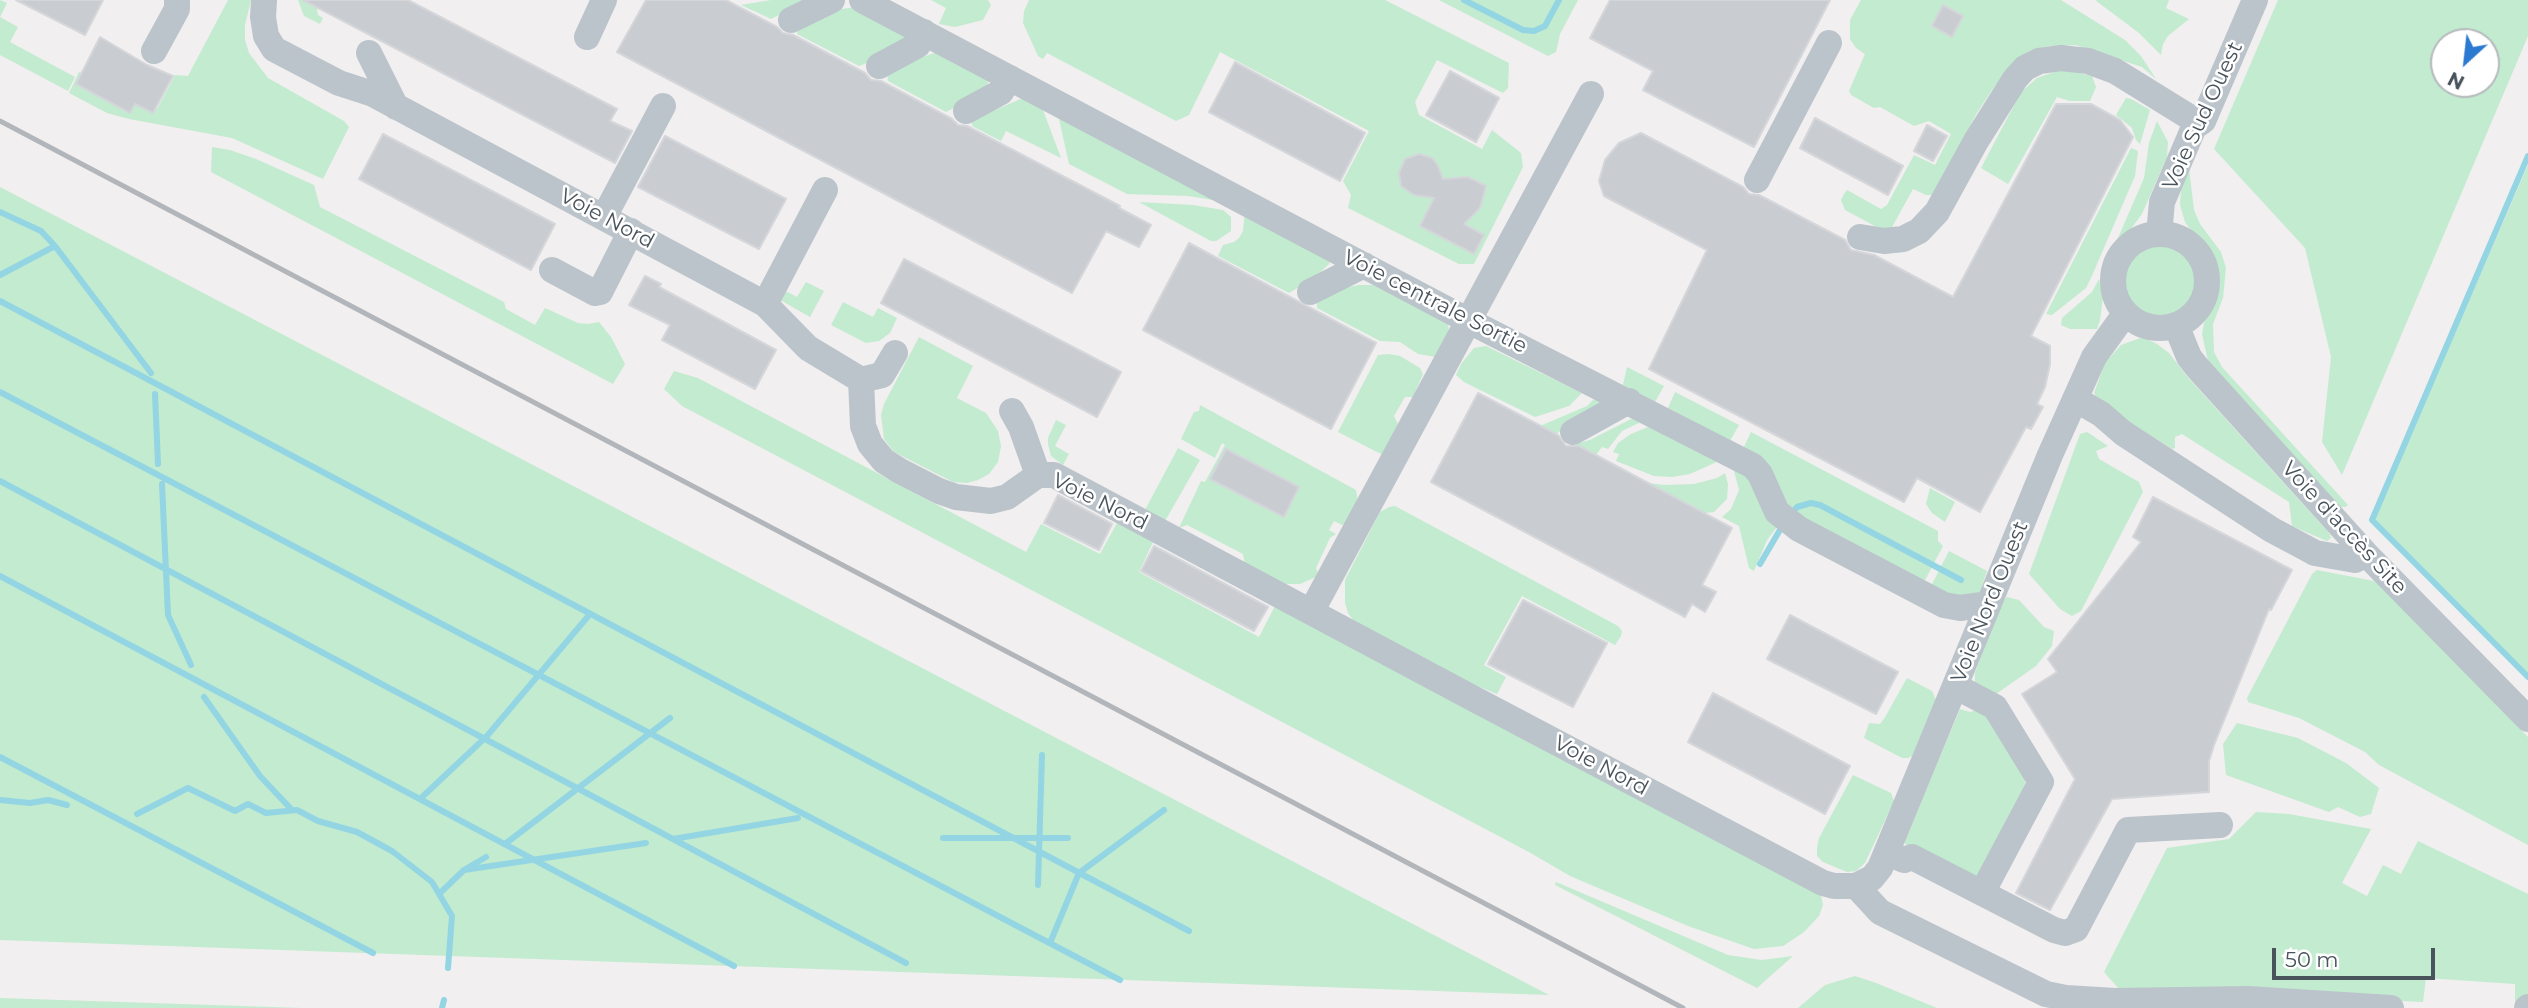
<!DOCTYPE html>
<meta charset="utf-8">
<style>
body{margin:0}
#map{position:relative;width:2528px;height:1008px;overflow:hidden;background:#f1efef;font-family:Montserrat,sans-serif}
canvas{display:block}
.north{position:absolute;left:2430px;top:28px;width:70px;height:70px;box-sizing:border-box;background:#fff;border:2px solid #b6babd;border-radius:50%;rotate:207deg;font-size:19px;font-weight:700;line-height:28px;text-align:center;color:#49535b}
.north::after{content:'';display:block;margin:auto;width:24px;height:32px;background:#2b79d0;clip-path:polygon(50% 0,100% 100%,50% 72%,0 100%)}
.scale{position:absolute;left:2272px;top:948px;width:163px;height:32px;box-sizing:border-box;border:4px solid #49535b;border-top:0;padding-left:9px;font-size:21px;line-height:24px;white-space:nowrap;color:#49535b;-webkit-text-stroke:5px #fff;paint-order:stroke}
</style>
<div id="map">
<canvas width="2528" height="1008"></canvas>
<div class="north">N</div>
<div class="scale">50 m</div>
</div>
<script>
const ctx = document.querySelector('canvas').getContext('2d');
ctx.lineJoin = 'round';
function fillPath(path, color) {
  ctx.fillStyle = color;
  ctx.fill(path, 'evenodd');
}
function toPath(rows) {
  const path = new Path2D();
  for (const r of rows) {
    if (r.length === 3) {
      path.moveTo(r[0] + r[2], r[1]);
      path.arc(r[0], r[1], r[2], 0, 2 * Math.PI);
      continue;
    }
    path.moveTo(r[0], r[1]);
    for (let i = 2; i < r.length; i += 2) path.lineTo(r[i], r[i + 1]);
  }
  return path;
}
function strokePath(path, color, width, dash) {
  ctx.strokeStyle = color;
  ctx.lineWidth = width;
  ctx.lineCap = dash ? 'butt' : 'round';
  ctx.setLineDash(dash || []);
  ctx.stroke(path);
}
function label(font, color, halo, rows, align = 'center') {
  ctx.font = font + ' Montserrat,sans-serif';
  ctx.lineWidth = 5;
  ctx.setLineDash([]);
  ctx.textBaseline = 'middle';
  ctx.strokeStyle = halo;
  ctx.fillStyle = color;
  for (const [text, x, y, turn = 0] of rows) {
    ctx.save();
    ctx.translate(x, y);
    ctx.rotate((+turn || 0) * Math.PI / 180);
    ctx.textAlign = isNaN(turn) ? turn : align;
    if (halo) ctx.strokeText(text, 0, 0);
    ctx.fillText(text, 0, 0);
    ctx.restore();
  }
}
const green = toPath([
 [0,0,7,3,0,17,18,27,10,42,75,77,68,91,0,55],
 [228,0,251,0,245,25,245,40,249,53,268,78,344,121,349,127,323,179,232,138,129,119,107,113,69,93,79,72,157,109,175,75,188,76],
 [298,0,322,0,317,10,318,15,323,18,320,24,304,16],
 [771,0,809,0,771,19,741,5],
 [931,0,988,0,991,5,983,20,955,27,939,24,946,8],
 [1029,0,1385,0,1509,63,1508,88,1503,93,1437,60,1415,102,1419,115,1482,149,1492,130,1521,153,1523,167,1474,264,1459,264,1348,208,1351,195,1343,181,1369,131,1220,52,1189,115,1176,121,1047,53,1043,59,1038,56,1023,23,1024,11],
 [1439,0,1578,0,1560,34,1556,52,1548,56],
 [1861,0,2061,0,2125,40,2141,56,2156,79,2142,67,2076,45,2049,46,2029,51,2010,67,1992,90,1975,116,1957,153,1933,195,1926,195,1913,189,1891,229,1886,232,1845,210,1841,200,1844,194,1847,190,1881,209,1887,205,1914,155,1935,165,1951,134,1929,121,1914,126,1880,107,1874,108,1851,95,1849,91,1865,54,1856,48,1850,39,1850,20],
 [2095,0,2169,0,2166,8,2189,19,2168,36,2163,44,2161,55,2139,33],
 [2278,0,2528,0,2528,36,2342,475,2322,442,2331,357,2305,248,2214,149],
 [2444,42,2486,42,2486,84,2444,84],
 [856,7,908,36,872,61,859,66,797,34,799,27,813,23,842,9],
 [937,52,989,81,987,85,960,105,946,112,888,81,887,70],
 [2057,71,2070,71,2092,76,2096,87,2090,101,2070,101,2057,97,2008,184,1981,168,2021,92,2037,78],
 [1023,98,1040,102,1061,158,1006,131,1001,141,972,126,972,120],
 [2126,98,2131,99,2150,110,2140,144,2136,140,2132,128,2116,115],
 [1057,110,1231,203,1188,196,1127,194,1069,164],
 [2157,121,2168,142,2167,157,2142,214,2130,230,2115,245,2144,178,2149,143],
 [212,147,230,150,256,159,314,185,320,207,504,302,506,309,535,325,545,308,578,323,588,324,599,322,611,337,625,364,613,384,211,172],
 [2131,148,2138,151,2135,176,2091,278,2086,288,2052,315,2046,314],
 [2528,165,2528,678,2373,521],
 [2189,168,2194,210,2200,224,2221,252,2226,268,2223,298,2213,324,2214,352,2222,367,2348,505,2345,507,2340,507,2208,361,2202,334,2204,323,2216,294,2217,277,2213,261,2185,222,2180,205,2181,189],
 [0,187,1549,995,0,940],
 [1139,202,1193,205,1223,210,1231,217,1231,231,1216,241,1211,241],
 [1245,210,1331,259,1329,264,1314,278,1289,293,1218,256,1223,245,1234,242,1239,238,1243,231],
 [2159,282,38],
 [2099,279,2103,297,2100,320,2097,329,2070,329,2061,325,2062,318,2092,292],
 [806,282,824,291,810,317,782,301,779,296,778,287,797,297],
 [1359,285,1373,285,1448,323,1449,331,1436,357,1418,354,1400,342,1380,341,1317,308,1317,299,1344,288],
 [843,302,873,317,878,308,897,318,890,333,879,341,866,343,831,325],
 [919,337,973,366,957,398,986,413,998,431,1001,446,998,462,989,474,978,480,967,483,953,482,894,452,884,439,881,415,884,404],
 [2143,337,2157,344,2169,353,2185,374,2329,533,2331,538,2327,541,2292,526,2289,502,2182,434,2175,437,2175,448,2172,449,2099,403,2094,393,2105,363,2121,345],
 [1486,346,1582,393,1569,406,1535,417,1464,382,1456,375,1461,364,1474,348],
 [1389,354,1400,356,1420,368,1423,374,1413,397,1405,397,1394,416,1398,424,1383,455,1338,432,1378,355],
 [1627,367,1664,386,1655,402,1623,385],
 [674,371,698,378,1026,552,1041,524,1100,554,1118,521,1154,540,1139,572,1259,637,1275,606,1821,895,1823,905,1819,916,1804,932,1783,946,1754,949,1688,926,1570,876,1529,852,682,406,664,389],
 [1675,392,1739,425,1730,441,1668,408],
 [1598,395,1603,401,1556,434,1540,426,1587,406],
 [1200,405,1356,490,1358,502,1349,522,1342,525,1334,521,1329,530,1336,534,1330,538,1316,568,1318,573,1316,577,1300,584,1282,584,1245,564,1243,554,1187,525,1179,528,1201,481,1205,482,1225,445,1222,443,1215,458,1181,439,1194,412,1199,411],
 [1633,418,1645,420,1622,431,1608,449,1602,447,1596,455,1575,444,1590,440],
 [1056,420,1066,425,1055,446,1069,454,1063,465,1051,456,1048,444,1048,438],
 [1653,425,1721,460,1690,474,1672,477,1654,476,1616,461,1619,454,1613,452,1618,443,1631,434],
 [1751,432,1938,531,1938,541,1943,546,1924,582,1796,515,1743,449],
 [2087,432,2108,446,2096,451,2099,459,2139,482,2143,492,2081,611,2072,616,2060,609,2029,574,2080,434],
 [1178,448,1200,460,1165,521,1145,510],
 [1733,467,1748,476,1777,527,1767,540,1754,571,1749,568,1739,526,1722,517,1731,509,1739,490],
 [1725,473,1728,484,1727,499,1714,512,1705,513,1648,483,1664,485,1694,484,1717,478],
 [1930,488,1955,502,1945,522,1932,513,1926,504],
 [1395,506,1618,626,1622,631,1621,636,1615,645,1522,596,1484,665,1506,677,1497,694,1462,680,1356,624,1348,613,1345,603,1345,580,1380,512,1389,507],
 [1949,551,1987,571,1979,594,1961,598,1931,586],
 [2317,570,2374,581,2381,585,2528,737,2528,845,2379,765,2365,752,2299,718,2248,702,2247,698,2312,574],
 [2007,597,2019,600,2044,627,2054,631,2052,646,2036,666,1996,694,1975,682,1975,673,2001,603],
 [1907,678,1932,691,1936,700,1912,756,1908,758,1902,758,1864,738,1869,723,1880,724,1884,719],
 [1983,708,2024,775,2026,787,1979,875,1972,878,1905,844,1904,841,1960,709,1970,712],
 [2237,723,2298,738,2346,763,2379,788,2371,814,2360,817,2338,807,2329,812,2226,775,2223,744],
 [1853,775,1891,793,1894,801,1865,863,1856,871,1847,872,1823,862,1817,856,1817,848,1819,838],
 [2256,812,2289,814,2371,829,2342,883,2367,896,2383,865,2401,874,2418,841,2528,894,2528,996,2515,1006,2515,984,2426,978,2423,1002,2118,988,2104,972,2167,848,2229,839],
 [1556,882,1728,955,1762,960,1793,956,1757,988,1555,885],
 [1855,976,1876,983,1937,1008,1798,1008,1825,985],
 [0,998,302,1008,0,1008]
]);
const stream = toPath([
 [1464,0,1523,30,1534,31,1545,26,1559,0],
 [2528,156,2372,520,2528,677],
 [0,212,41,231,55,246,151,373],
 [0,275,55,246],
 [0,301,1189,931],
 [0,392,1120,980],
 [155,394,158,464],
 [0,481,906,963],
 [162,484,168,615,191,665],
 [1791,515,1797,507,1811,503,1820,505,1961,580],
 [1760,564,1784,523],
 [0,576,734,966],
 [204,697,260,776,292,810],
 [0,757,373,953],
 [420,799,487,736,590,614],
 [0,800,30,803,48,800,67,805],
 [137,814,188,788,235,811,248,804,266,813,297,810,318,821,357,832,392,851,432,882,452,916,448,968],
 [943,838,1068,838],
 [673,839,798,818],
 [505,844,670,718],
 [464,870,646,843],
 [1038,885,1042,755],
 [439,894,464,870,486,857],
 [1050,943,1079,873,1164,810],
 [442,1008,444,1000]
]);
const building = toPath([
 [16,0,103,0,85,35,16,0],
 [303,0,408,0,617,109,610,121,632,131,615,163,303,0],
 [646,0,726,0,777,27,783,33,793,35,865,73,871,80,881,81,952,119,958,125,967,126,1120,206,1119,208,1151,225,1139,247,1106,231,1072,293,617,52,646,0],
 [1610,0,1830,0,1754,147,1643,90,1653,71,1590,38,1610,0],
 [1943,5,1963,16,1952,37,1932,26,1943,5],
 [100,37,147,65,173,76,153,113,135,104,130,113,76,84,100,37],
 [1235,62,1365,133,1340,181,1209,112,1235,62],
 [1450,71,1499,98,1476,142,1426,115,1450,71],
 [2056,104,2091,104,2120,120,2133,137,2031,336,2050,346,2050,364,2045,387,2037,404,2043,407,2031,429,2026,427,1980,512,1917,478,1904,502,1649,369,1707,250,1604,196,1599,181,1605,160,1619,143,1641,133,1743,187,1749,194,1759,195,1845,240,1851,250,1874,255,1953,297,2056,104],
 [1815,118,1903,166,1888,195,1800,148,1815,118],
 [1927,125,1947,136,1933,161,1914,151,1927,125],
 [383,134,555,224,531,270,359,179,383,134],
 [665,136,786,199,759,249,638,187,665,136],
 [1419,154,1432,158,1437,164,1443,179,1468,177,1486,186,1480,208,1464,224,1484,235,1474,254,1420,226,1434,198,1414,195,1401,186,1399,173,1405,159,1419,154],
 [1189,243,1376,343,1331,429,1143,330,1189,243],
 [904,259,1121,372,1097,417,881,303,904,259],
 [645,276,661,284,659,287,776,350,755,389,662,340,670,325,629,305,645,276],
 [1478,393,1558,435,1566,446,1579,446,1732,528,1702,585,1716,592,1705,612,1692,604,1685,617,1431,482,1478,393],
 [1226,449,1299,487,1284,517,1210,479,1226,449],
 [1058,495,1112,524,1099,550,1044,523,1058,495],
 [2153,497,2292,570,2271,610,2269,609,2214,745,2209,761,2209,792,2112,799,2050,910,2016,893,2075,779,2022,694,2057,672,2048,659,2141,542,2133,537,2153,497],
 [1154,546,1268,607,1254,631,1141,571,1154,546],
 [1523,600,1607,643,1573,707,1488,664,1523,600],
 [1790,615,1898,672,1876,714,1767,659,1790,615],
 [1713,693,1850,766,1825,814,1688,742,1713,693]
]);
const minor = toPath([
 [264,0,263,17,266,36,274,49,339,83,373,94,765,304,808,348,861,380,863,426,870,444,884,461,900,471,939,491,956,497,991,501,1007,497,1038,475,1054,475,1478,701,1823,883,1834,886,1856,886,1872,878,1880,868,2050,455,2094,357,2125,314],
 [862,0,1467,320,1753,466,1760,474,1777,512,1799,529,1944,605,1960,608,1989,604],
 [791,20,832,0],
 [587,37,604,0],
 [154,51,177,9,177,0],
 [369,53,396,107],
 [879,66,918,45,924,32],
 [966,111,1001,92,1010,78],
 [1757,180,1829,43],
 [604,217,663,106],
 [2159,234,2162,202,2194,127,2203,121,2255,0],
 [2160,281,47],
 [1860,237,1884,241,1903,239,1919,231,1937,212,1976,141,2015,79,2025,68,2039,61,2061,58,2088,61,2115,71,2191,118,2194,127],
 [552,270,595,293,600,292,631,231],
 [1310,292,1364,265],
 [765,304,825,190],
 [2176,325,2189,357,2196,366,2365,553,2528,719],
 [861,380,882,375,895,353],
 [2075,399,2101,414,2123,433,2272,530,2304,547,2315,553,2355,560,2365,553],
 [1012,411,1021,427,1038,475],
 [1573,432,1629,401],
 [1311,612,1591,94],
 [1955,686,1995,707,2041,782,1982,893],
 [1887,853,1904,860,1912,857,2054,930,2065,933,2076,929,2128,830,2220,825],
 [1856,886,1880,912,2046,994,2066,998,2115,1001,2248,999,2391,1008],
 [2527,1008,2528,1007]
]);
const rail = toPath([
 [0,121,1683,1008]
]);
const streetNames = [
 ["Voie Sud Ouest",2203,116,-65],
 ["Voie Nord",607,219,28],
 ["Voie centrale Sortie",1435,302,27],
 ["Voie Nord",1100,502,26],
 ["Voie d'accès Site",2344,528,47],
 ["Voie Nord Ouest",1990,602,-68],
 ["Voie Nord",1601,766,28]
];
fillPath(green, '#c2ebd0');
strokePath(stream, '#93d5e3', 6);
fillPath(building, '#c9ccd1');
strokePath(building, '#d4d6da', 2);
strokePath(minor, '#bcc4cb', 26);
strokePath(rail, '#b2b5b9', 5);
label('21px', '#49535b', '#fff', streetNames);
</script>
